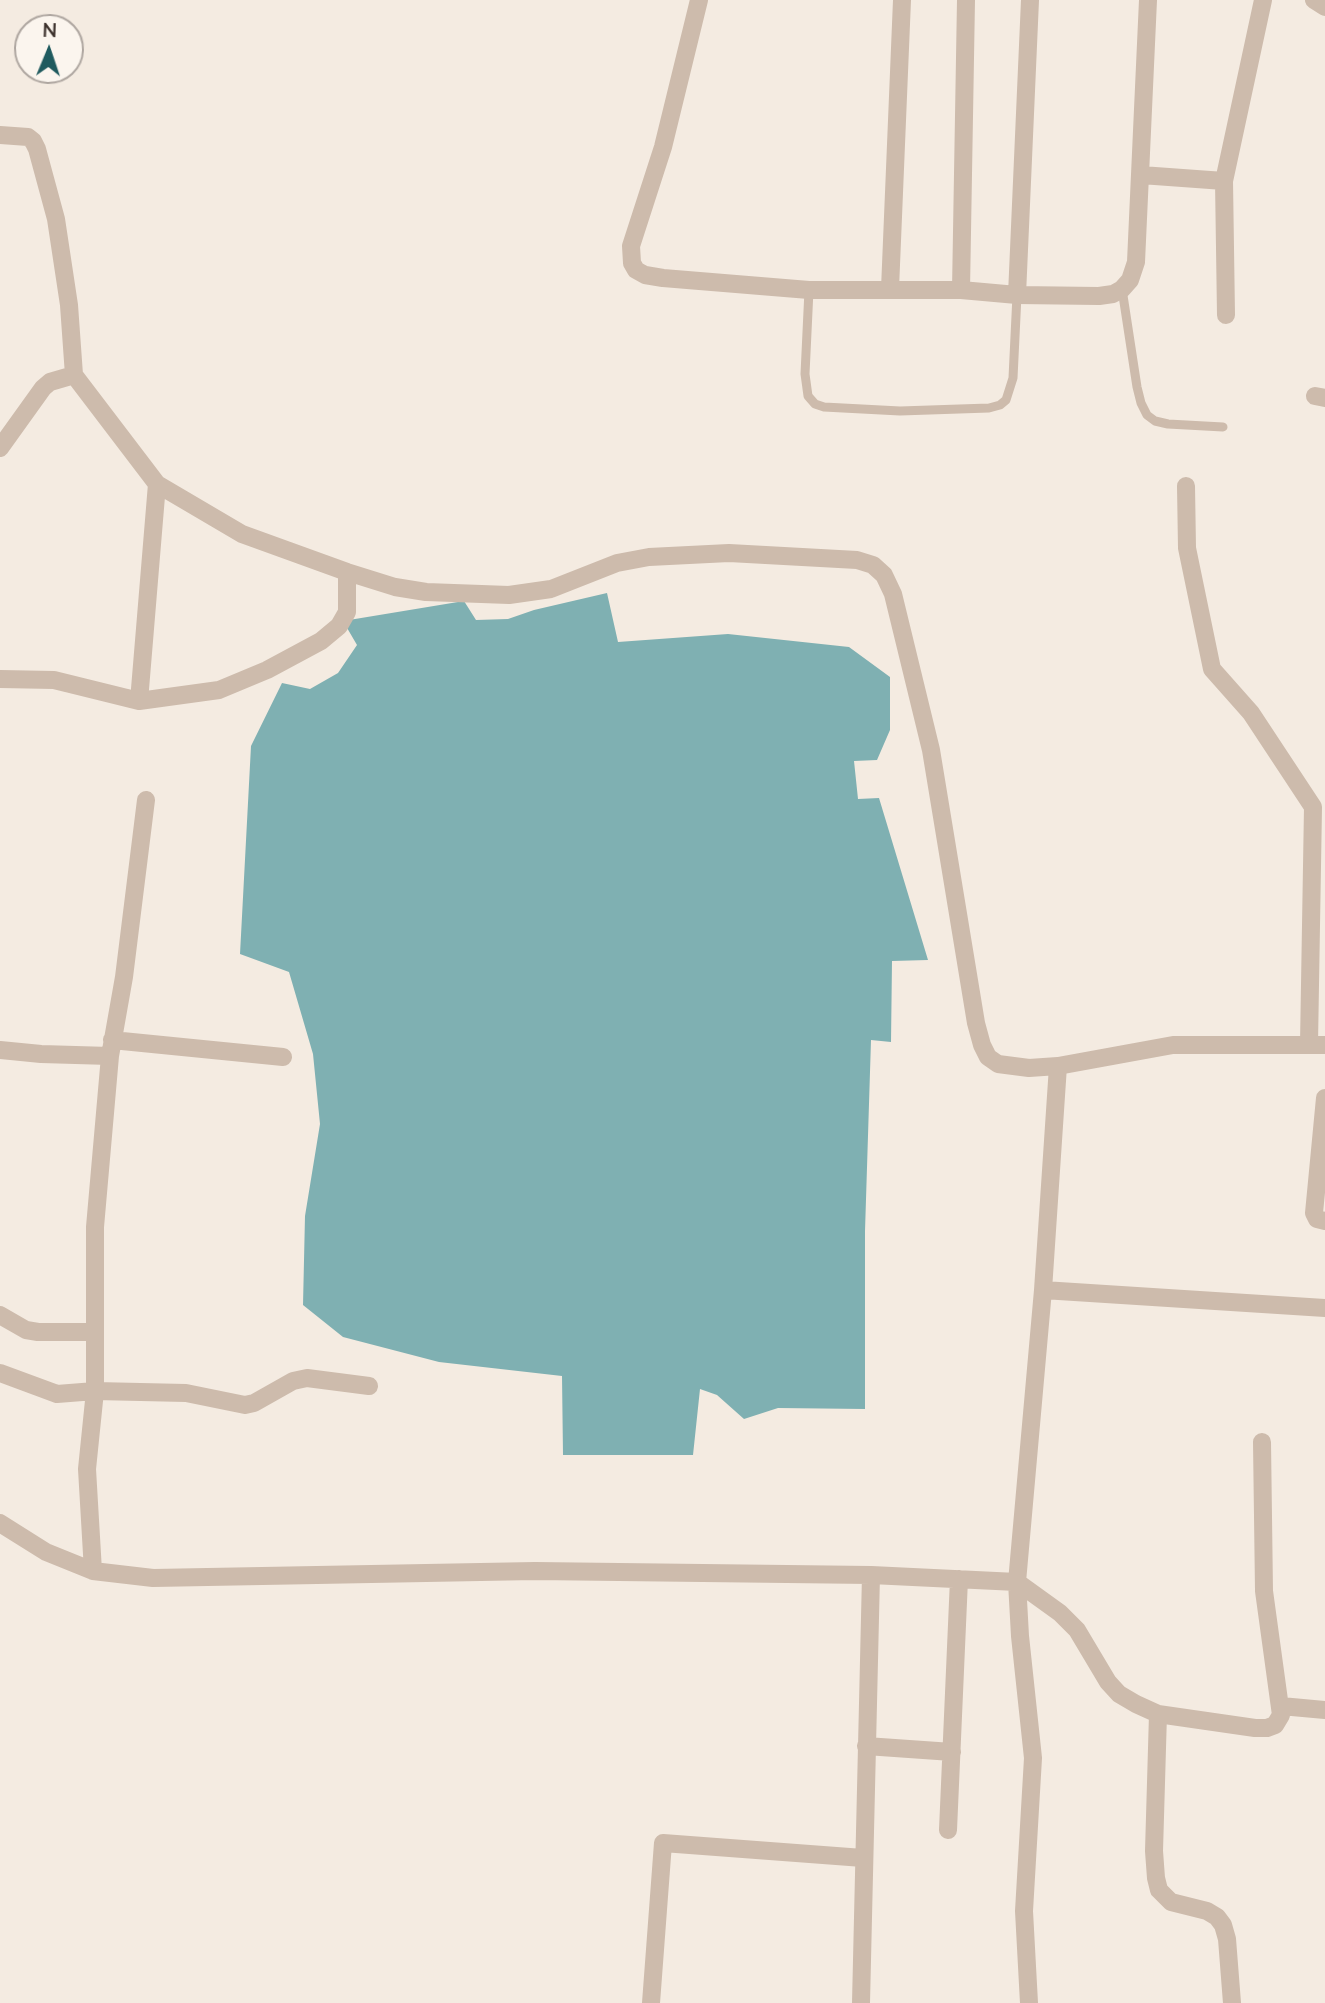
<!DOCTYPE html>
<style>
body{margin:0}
#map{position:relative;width:1325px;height:2003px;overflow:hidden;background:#f4ebe1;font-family:Lato,sans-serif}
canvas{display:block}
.north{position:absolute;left:14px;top:14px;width:70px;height:70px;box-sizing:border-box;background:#fbf5ee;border:2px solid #aea6a0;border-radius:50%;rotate:2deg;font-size:19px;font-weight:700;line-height:28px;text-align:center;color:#3b302b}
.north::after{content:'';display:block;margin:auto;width:24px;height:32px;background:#1f5a5e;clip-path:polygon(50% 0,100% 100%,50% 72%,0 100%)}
</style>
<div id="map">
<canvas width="1325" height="2003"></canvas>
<div class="north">N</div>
</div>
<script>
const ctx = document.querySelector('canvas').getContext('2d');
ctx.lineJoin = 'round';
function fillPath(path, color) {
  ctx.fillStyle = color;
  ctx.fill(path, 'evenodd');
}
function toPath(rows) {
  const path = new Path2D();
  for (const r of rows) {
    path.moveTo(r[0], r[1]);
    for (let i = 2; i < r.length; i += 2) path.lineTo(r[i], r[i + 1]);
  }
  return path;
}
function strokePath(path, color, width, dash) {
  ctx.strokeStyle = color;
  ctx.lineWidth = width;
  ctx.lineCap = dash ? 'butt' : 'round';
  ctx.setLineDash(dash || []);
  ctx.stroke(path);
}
const water = toPath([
 [607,593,618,642,728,634,849,647,890,677,890,730,877,760,854,761,858,799,879,798,928,960,892,961,891,1042,871,1040,865,1231,865,1409,778,1408,744,1419,717,1395,700,1389,693,1455,563,1455,562,1376,439,1362,343,1337,303,1305,305,1216,320,1124,313,1054,289,972,240,954,251,746,282,683,310,689,338,673,357,645,343,621,464,601,476,620,508,619,534,610]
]);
const service = toPath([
 [1122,289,1137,387,1141,403,1147,415,1155,421,1168,424,1223,427],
 [809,290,805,374,808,396,815,404,824,407,900,411,989,408,1000,405,1006,400,1013,378,1017,295]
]);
const minor = toPath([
 [699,0,663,147,631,246,632,263,636,270,645,275,663,278,809,290,961,290,1017,295,1099,296,1113,294,1122,289,1130,280,1136,262,1148,0],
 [1314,0,1325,7],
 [0,135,28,137,33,141,37,149,56,219,69,305,74,375,157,484,139,701],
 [1141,175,1224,181,1263,0],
 [1224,181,1226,315],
 [890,289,902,0],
 [961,290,966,0],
 [1017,295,1030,0],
 [1315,396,1325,398],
 [0,448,43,388,50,382,74,375],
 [157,484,242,534,347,572,395,587,426,592,509,595,551,589,617,563,649,557,729,553,857,560,873,565,884,575,893,594,931,750,976,1023,982,1045,988,1057,998,1064,1029,1068,1058,1066,1043,1290,1017,1582,1020,1636,1033,1758,1024,1911,1029,2003],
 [1186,486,1187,548,1212,669,1251,713,1313,807,1309,1044],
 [0,679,54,680,139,701,219,690,267,670,321,641,339,626,347,612,347,572],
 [112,1040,283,1057],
 [0,1050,41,1054,110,1056],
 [1058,1066,1173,1045,1325,1045],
 [1325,1098,1314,1213,1317,1219,1325,1221],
 [1043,1290,1325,1308],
 [0,1315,26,1330,38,1332,94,1332],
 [0,1373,57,1394,95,1391,186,1393,245,1405,254,1403,293,1381,307,1378,369,1386],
 [0,1523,46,1552,93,1571,153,1578,535,1571,871,1575,1017,1582,1060,1613,1077,1630,1108,1682,1119,1694,1136,1704,1158,1714,1255,1728,1267,1728,1275,1725,1281,1715,1264,1591,1262,1442],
 [93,1571,87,1469,95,1391,95,1227,110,1056,124,977,146,800],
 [1281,1706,1325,1710],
 [1158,1714,1154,1851,1156,1878,1159,1890,1171,1902,1207,1911,1217,1917,1223,1925,1227,1939,1232,2003],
 [866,1746,952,1752],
 [948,1830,959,1579],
 [651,2003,663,1843,863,1858],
 [861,2003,871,1575]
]);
fillPath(water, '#7fb0b2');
strokePath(service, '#cdbbac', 9);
strokePath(minor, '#cdbbac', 18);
</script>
